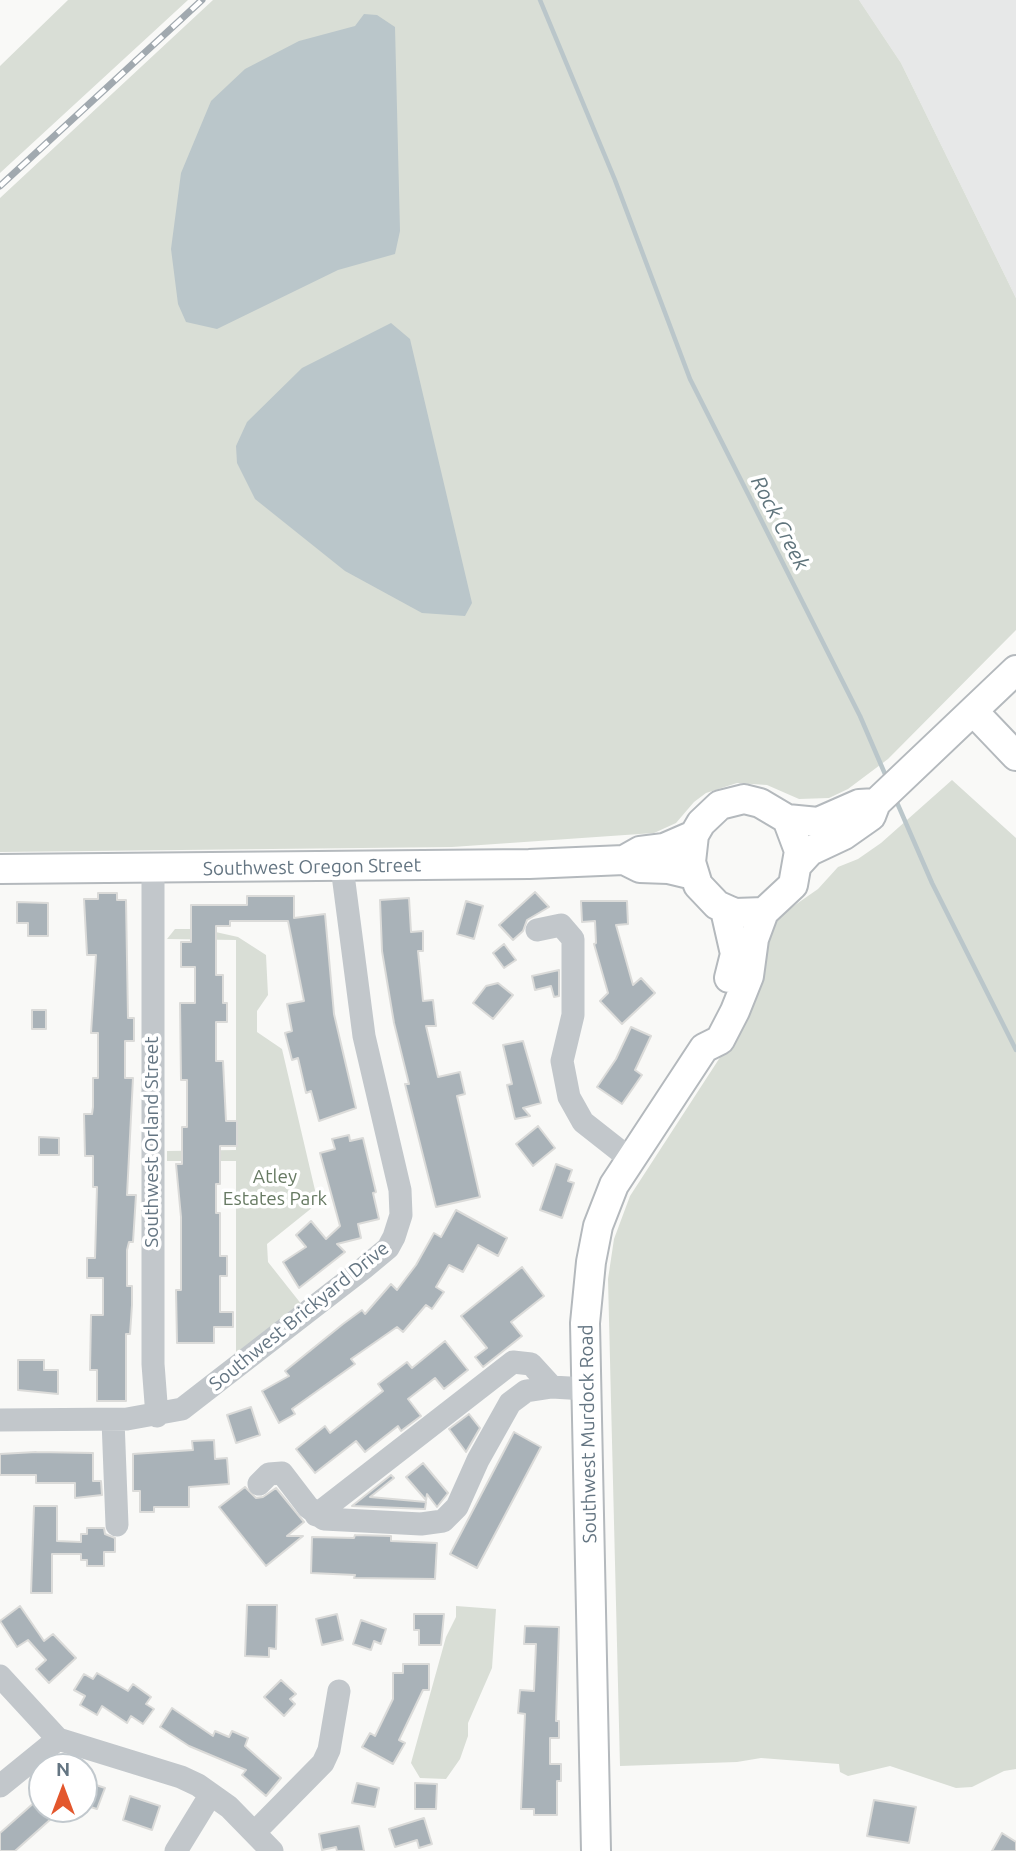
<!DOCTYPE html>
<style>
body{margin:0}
#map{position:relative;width:1016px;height:1851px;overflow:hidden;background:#f9f9f7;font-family:Ubuntu,sans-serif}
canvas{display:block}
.north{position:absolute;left:28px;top:1753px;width:70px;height:70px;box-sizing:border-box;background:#fff;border:2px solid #c1c8cd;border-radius:50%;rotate:0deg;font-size:19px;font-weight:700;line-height:28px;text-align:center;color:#647582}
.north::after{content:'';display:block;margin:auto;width:24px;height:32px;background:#e3572d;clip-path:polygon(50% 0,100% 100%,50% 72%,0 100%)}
</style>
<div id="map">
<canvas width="1016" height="1851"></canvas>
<div class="north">N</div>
</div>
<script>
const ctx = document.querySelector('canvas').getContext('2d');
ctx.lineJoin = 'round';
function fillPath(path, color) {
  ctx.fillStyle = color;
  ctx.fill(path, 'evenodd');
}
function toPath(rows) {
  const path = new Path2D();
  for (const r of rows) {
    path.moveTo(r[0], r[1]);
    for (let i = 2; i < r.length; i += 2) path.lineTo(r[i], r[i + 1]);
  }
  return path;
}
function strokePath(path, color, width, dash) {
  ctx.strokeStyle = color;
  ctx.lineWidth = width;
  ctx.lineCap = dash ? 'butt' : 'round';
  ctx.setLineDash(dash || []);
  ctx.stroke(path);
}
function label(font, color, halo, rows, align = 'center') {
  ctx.font = font + ' Ubuntu,sans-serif';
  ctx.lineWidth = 7;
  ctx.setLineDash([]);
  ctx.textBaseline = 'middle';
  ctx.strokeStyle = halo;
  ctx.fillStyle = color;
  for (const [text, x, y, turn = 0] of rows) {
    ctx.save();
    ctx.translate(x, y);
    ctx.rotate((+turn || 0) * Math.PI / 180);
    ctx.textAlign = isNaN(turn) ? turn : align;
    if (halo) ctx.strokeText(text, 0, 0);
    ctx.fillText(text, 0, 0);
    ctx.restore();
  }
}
const built = toPath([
 [859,0,1016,0,1016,298,901,63]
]);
const green = toPath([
 [68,0,188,0,0,173,0,66],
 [213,0,859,0,901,63,1016,298,1016,630,888,759,848,789,829,798,799,799,767,785,737,783,706,793,694,802,676,823,654,833,452,847,0,852,0,198],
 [952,780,1016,838,1016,1769,1004,1771,972,1787,956,1788,890,1766,848,1776,840,1772,839,1764,761,1758,737,1762,620,1766,608,1279,614,1239,630,1196,754,1005,762,980,772,921,818,889,838,867,858,859,881,843],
 [175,929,202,929,238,937,266,955,268,995,257,1011,257,1032,282,1049,318,1203,267,1244,268,1262,302,1305,236,1353,236,1161,167,1161,167,1151,236,1150,236,940,167,939],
 [456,1606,496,1609,492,1668,468,1723,468,1736,460,1759,446,1779,420,1778,411,1763,446,1637,456,1617]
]);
const water = toPath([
 [364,14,377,15,395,27,400,231,395,254,338,270,217,329,186,322,178,304,171,249,181,173,211,101,245,69,299,41,355,26],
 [391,323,410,339,472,603,465,616,422,613,345,571,255,499,237,463,236,446,247,422,302,368]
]);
const stream = toPath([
 [540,0,615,180,690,379,860,716,888,781],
 [895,798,932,883,1016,1050]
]);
const building = toPath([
 [535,892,549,907,527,920,523,931,513,940,499,925,535,892],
 [98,893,117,893,117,900,126,900,128,1018,134,1018,134,1041,125,1041,125,1078,133,1078,127,1195,136,1195,133,1242,129,1242,127,1250,127,1286,132,1286,132,1305,130,1334,126,1334,126,1401,97,1401,97,1370,90,1370,91,1315,103,1315,103,1278,87,1278,87,1258,95,1258,97,1187,93,1187,93,1156,85,1156,84,1114,92,1114,93,1107,93,1078,98,1078,98,1033,91,1033,96,955,87,955,84,899,98,899,98,893],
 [247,896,294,896,294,918,325,914,334,1014,356,1108,319,1121,311,1091,306,1093,298,1058,292,1060,285,1033,292,1031,287,1004,304,1001,288,921,230,921,230,926,216,926,216,975,223,975,223,1003,227,1003,227,1022,216,1022,216,1061,223,1061,226,1121,237,1121,237,1146,220,1146,220,1184,216,1184,216,1213,220,1213,220,1256,227,1256,227,1276,220,1276,220,1312,233,1312,233,1327,214,1327,214,1343,177,1343,176,1290,181,1290,181,1217,176,1164,182,1164,182,1127,187,1127,187,1080,181,1080,180,1003,195,1003,195,967,181,967,181,942,191,942,191,905,247,905,247,896],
 [409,898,411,932,423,931,423,951,418,951,423,1001,433,1000,436,1026,426,1026,438,1077,460,1072,465,1094,457,1096,480,1197,436,1207,405,1084,409,1084,394,1023,382,951,380,900,409,898],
 [466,901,483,906,474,939,457,934,466,901],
 [581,901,627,901,628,924,616,925,633,985,641,978,655,993,622,1024,600,1001,608,993,594,944,596,943,595,921,582,922,581,901],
 [17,902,48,903,48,936,28,936,28,923,17,923,17,902],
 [504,944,516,960,504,968,493,953,504,944],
 [559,970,559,996,554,997,551,986,535,990,532,976,559,970],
 [498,983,513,995,493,1019,473,1003,486,986,498,983],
 [32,1010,46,1010,46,1029,32,1029,32,1010],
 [631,1027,651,1036,635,1070,642,1075,622,1104,597,1087,616,1059,631,1027],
 [523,1041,541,1103,523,1108,530,1116,515,1119,507,1085,512,1084,503,1045,523,1041],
 [538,1126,555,1148,533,1166,516,1144,538,1126],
 [349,1135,350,1141,363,1138,376,1192,373,1193,379,1219,358,1224,361,1238,337,1244,345,1252,299,1288,283,1262,306,1247,296,1235,311,1221,326,1239,340,1226,320,1153,335,1149,332,1139,349,1135],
 [39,1137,59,1138,59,1155,39,1155,39,1137],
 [556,1164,572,1170,568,1181,574,1183,562,1218,540,1210,556,1164],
 [456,1210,507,1238,498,1256,478,1245,463,1272,449,1265,436,1287,444,1292,432,1309,426,1305,403,1332,397,1327,351,1359,355,1364,292,1409,295,1414,279,1423,262,1391,289,1376,285,1371,343,1324,362,1310,365,1314,391,1284,397,1290,416,1265,434,1233,441,1237,456,1210],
 [522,1267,544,1296,511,1322,522,1336,483,1367,475,1357,487,1348,461,1316,522,1267],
 [445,1341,468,1370,444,1389,435,1378,408,1399,421,1416,401,1431,398,1426,365,1452,356,1441,315,1473,296,1449,325,1426,330,1433,383,1391,378,1384,407,1362,412,1368,445,1341],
 [18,1360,44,1360,44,1370,58,1370,58,1394,18,1390,18,1360],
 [251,1407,260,1435,236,1443,227,1415,251,1407],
 [469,1414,480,1428,466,1452,449,1429,469,1414],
 [514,1432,541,1447,477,1568,450,1554,514,1432],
 [214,1440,215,1459,227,1458,229,1484,189,1487,189,1507,154,1507,154,1512,140,1512,140,1491,133,1491,133,1454,193,1450,192,1441,214,1440],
 [36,1452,93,1453,93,1481,101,1481,102,1495,75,1498,75,1483,36,1483,36,1475,0,1475,0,1454,36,1452],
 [423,1463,448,1493,437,1507,427,1494,426,1500,406,1477,423,1463],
 [391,1475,394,1478,370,1497,426,1502,425,1509,352,1506,391,1475],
 [245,1487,256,1498,263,1497,276,1488,304,1522,287,1536,303,1536,266,1566,219,1507,245,1487],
 [34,1506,57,1506,57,1541,81,1542,81,1534,87,1534,87,1528,104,1528,105,1534,115,1538,115,1552,104,1552,104,1566,87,1566,87,1560,81,1560,81,1554,52,1554,52,1593,31,1593,34,1506],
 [355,1535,391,1536,391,1541,437,1543,435,1579,354,1578,355,1575,311,1573,312,1537,354,1538,355,1535],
 [247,1605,277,1605,276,1649,269,1648,269,1657,245,1656,247,1605],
 [20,1606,44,1641,53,1634,76,1658,49,1683,36,1669,46,1660,28,1640,17,1647,0,1621,20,1606],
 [337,1614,343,1640,322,1645,316,1619,337,1614],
 [414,1614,444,1614,441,1645,419,1645,419,1630,414,1630,414,1614],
 [361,1620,386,1629,381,1644,374,1641,371,1650,353,1644,361,1620],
 [525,1626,559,1627,556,1721,559,1721,559,1738,550,1738,550,1764,561,1764,561,1781,557,1781,557,1815,534,1815,534,1809,521,1809,525,1714,518,1713,520,1690,534,1691,536,1644,524,1644,525,1626],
 [403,1664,429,1664,429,1690,423,1690,399,1740,405,1743,393,1764,362,1747,370,1733,375,1736,393,1699,393,1673,403,1673,403,1664],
 [97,1673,128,1691,133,1684,151,1697,146,1704,154,1709,143,1724,131,1716,127,1723,102,1706,97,1715,80,1705,85,1696,74,1690,84,1674,93,1679,97,1673],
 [281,1680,296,1694,290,1699,295,1704,284,1716,264,1697,281,1680],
 [172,1708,213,1736,215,1731,229,1737,232,1731,248,1738,245,1746,281,1778,266,1796,242,1775,246,1770,189,1746,160,1727,172,1708],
 [84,1781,105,1788,97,1809,84,1805,84,1781],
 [357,1783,379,1788,375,1807,352,1803,357,1783],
 [415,1783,437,1784,436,1809,415,1809,415,1783],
 [130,1796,160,1806,152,1830,123,1820,130,1796],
 [874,1800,916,1807,909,1843,867,1836,874,1800],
 [36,1801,52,1818,15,1851,0,1851,0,1833,36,1801],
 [424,1818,432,1844,419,1848,417,1840,395,1847,389,1829,424,1818],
 [359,1826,364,1851,337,1851,336,1847,322,1850,319,1834,359,1826],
 [1002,1833,1016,1842,1016,1851,992,1851,1002,1833]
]);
const minor = toPath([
 [153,868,153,1364,157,1416],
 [537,930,561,925,573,939,573,1015,562,1061,569,1097,583,1122,630,1159],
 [0,1420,127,1419,182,1409,364,1268,388,1248,394,1237,401,1215,400,1190,364,1036,342,867],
 [113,1420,117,1525],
 [259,1484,269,1474,282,1473,308,1507,324,1519,421,1524,443,1521,457,1507,478,1460,510,1403,526,1391,552,1387],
 [316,1515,513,1362,531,1364,552,1387,586,1389],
 [0,1676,58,1739],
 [0,1786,58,1739,181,1777,198,1785,229,1807,272,1851],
 [255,1832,323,1763,329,1750,339,1691],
 [176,1851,211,1794]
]);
const major = toPath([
 [974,712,1016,756],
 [744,799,760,803,787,819,799,851,793,885,764,912,735,913,717,905,698,885,691,862,694,835,701,823,720,805,744,799],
 [787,819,818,822,859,804,876,803],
 [624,860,640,868,668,869,693,875],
 [799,863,810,851,844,835,871,816,876,803,1016,670],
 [0,869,529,864,624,860,640,851,664,848,694,835],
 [725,910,735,954,729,978],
 [596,1851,585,1323,591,1262,598,1226,614,1185,704,1048,720,1040,735,1011,749,976,754,939,764,912]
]);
const rail = toPath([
 [0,186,202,0]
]);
const streetNames = [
 ["Southwest Oregon Street",312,867,-1],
 ["Southwest Orland Street",152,1142,-90],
 ["Southwest Brickyard Drive",299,1316,-39],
 ["Southwest Murdock Road",588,1434,-91]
];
const parkNames = [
 ["Atley",275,1177],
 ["Estates Park",275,1199]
];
const waterNames = [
 ["Rock Creek",780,523,63]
];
fillPath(built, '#e7e8e8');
fillPath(green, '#d9ded6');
fillPath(water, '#bac6ca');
strokePath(stream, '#bac6ca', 4.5);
fillPath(building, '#a9b2b8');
strokePath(building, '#dbdbd9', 2);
strokePath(major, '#b4b9bd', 32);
strokePath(minor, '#c2c7cb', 23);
strokePath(major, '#fff', 28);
strokePath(rail, '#a1a9af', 7);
strokePath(rail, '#fff', 4.5, [13]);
label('19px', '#647582', '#fff', streetNames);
label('19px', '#677a63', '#fff', parkNames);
label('italic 21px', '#5f747c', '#fff', waterNames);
</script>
